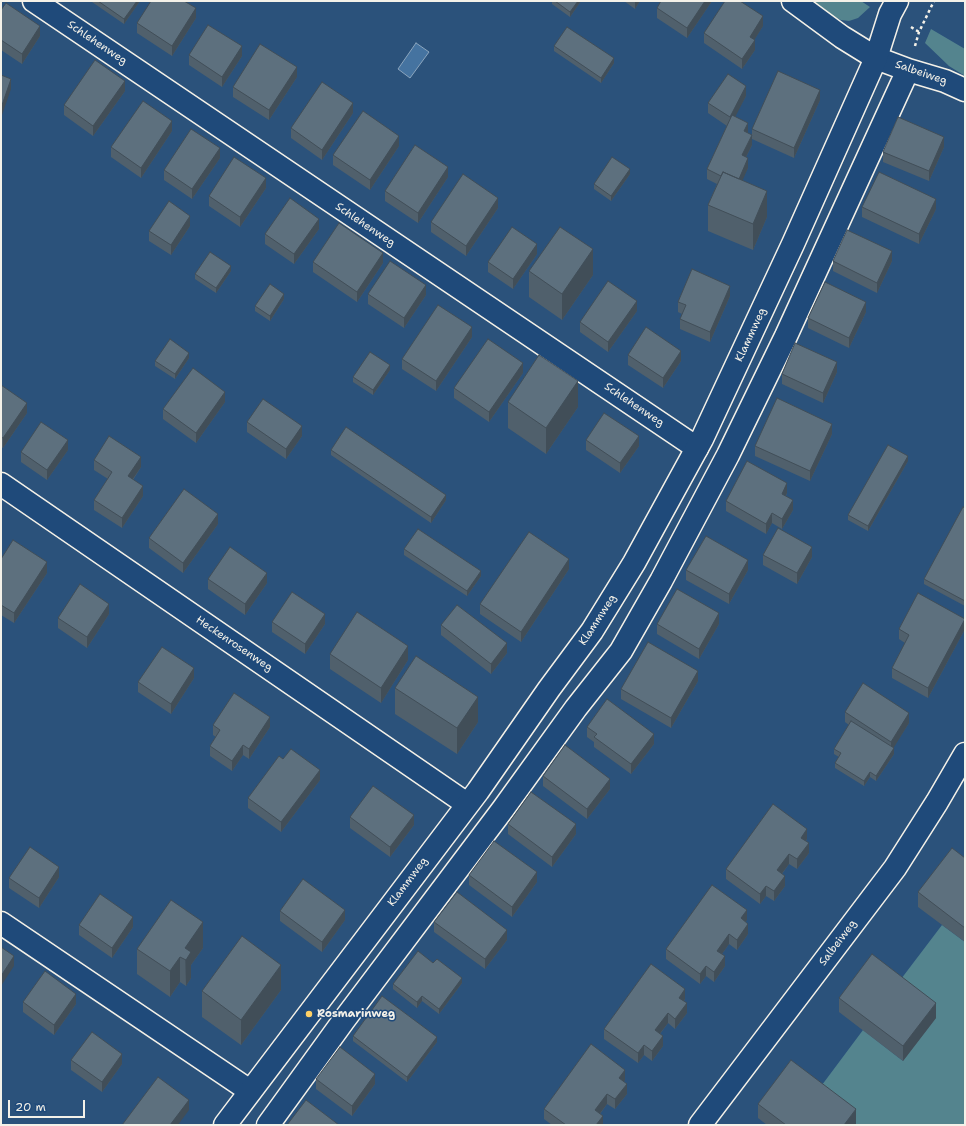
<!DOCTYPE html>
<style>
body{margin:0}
#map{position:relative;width:966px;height:1126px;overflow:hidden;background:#2b527b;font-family:"Shantell Sans",sans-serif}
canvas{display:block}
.frame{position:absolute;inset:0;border:2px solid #f4f1e8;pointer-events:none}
.scale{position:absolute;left:8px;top:1100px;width:77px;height:18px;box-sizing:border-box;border:2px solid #f4f1e8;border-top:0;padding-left:5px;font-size:12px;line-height:14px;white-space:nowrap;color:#f4f1e8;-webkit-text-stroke:3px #1f4a7a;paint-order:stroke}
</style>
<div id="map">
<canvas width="966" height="1126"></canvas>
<div class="frame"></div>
<div class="scale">20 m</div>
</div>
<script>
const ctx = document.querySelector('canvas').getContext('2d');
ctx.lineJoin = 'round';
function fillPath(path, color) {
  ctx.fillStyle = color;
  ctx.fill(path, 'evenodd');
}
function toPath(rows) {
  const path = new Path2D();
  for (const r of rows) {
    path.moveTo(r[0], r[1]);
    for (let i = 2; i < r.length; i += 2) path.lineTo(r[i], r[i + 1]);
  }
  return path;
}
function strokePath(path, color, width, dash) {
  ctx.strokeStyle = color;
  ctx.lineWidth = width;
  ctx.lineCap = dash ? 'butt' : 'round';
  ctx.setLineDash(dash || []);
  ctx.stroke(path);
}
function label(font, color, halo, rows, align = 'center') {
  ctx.font = font + ' "Shantell Sans",sans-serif';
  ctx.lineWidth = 3;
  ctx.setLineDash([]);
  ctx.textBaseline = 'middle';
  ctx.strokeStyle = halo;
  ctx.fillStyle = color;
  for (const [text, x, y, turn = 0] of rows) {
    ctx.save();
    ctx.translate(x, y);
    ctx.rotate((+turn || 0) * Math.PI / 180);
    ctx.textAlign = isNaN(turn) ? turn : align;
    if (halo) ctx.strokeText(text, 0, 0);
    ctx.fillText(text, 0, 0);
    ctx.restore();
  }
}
const green = toPath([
 [811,1,861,1,870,7,858,18,849,21,841,20,831,15],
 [931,29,965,49,965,76,949,66,925,43],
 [942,925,965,942,965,1125,855,1125,856,1124,816,1093,863,1030,903,1061,895,987]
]);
const water = toPath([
 [416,43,429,52,410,78,398,69,416,43]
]);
const path = toPath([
 [911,27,919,32],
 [915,46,919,32,934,1]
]);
const minor = toPath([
 [34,1,697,448],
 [876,58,908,70,945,81,965,90],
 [1,484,467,804],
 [1,923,250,1091],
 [268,1125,344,1020,503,809,576,708,621,651,661,581,728,455,786,336,908,70],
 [700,1125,895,868,937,802,965,754]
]);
const secondary = toPath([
 [793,1,842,37,876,58],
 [225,1125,478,791,549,689,592,631,634,563,702,439,793,244,876,58,890,14,897,1]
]);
const wall = toPath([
 [92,1,140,1,124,24,92,2],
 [552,1,581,1,570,17,552,4],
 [624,1,640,1,635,9],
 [712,1,687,38,657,18,657,8],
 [1,10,40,36,22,64,1,50],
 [196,18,172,56,137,33,137,23],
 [763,26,754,40,755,50,742,69,704,43,704,33],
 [554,46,614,63,601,83,554,51],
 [189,55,242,56,222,87,189,65],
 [297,77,269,120,233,97,233,87],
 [125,91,93,136,64,115,64,105],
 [746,96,735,116,748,133,752,145,746,157,748,168,742,180,767,217,753,250,708,231,708,205,717,184,707,179,707,169,727,126,708,113,708,103],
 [820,100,794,158,752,139,752,129],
 [353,113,322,160,291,138,291,128],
 [172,131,141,178,111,157,111,147],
 [399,146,370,190,333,165,333,155],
 [944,147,929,181,883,162,883,152],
 [220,158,192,199,164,180,164,170],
 [630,174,611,201,594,189,594,184],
 [448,177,418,223,385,201,385,191],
 [266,188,240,227,209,206,209,196],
 [862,207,936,209,919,244,862,217],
 [498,208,466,256,431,232,431,222],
 [190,226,171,255,149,241,149,231],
 [319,229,294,264,265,244,265,234],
 [537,254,513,289,488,272,488,262],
 [833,261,892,261,877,293,833,271],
 [313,262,383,263,357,302,313,272],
 [231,271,216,293,195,279,195,274],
 [529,271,593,275,562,320,529,297],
 [368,294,426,295,404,328,368,304],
 [730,296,710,342,680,329,680,319,682,314,678,312,678,302],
 [284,299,270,321,255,311,255,306],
 [637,311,608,352,580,332,580,322],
 [866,312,849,348,808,328,808,318],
 [472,337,436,391,402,369,402,359],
 [628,355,681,361,663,388,628,365],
 [189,358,175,379,155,366,155,361],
 [390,370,373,395,353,382,353,377],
 [837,372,823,403,782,384,782,374],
 [523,373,489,422,454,398,454,388],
 [1,385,27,413,3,448,1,447],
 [225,402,196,443,163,419,163,409],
 [508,402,578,407,546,454,508,428],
 [247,422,302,436,286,459,247,432],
 [832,434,810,481,755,456,755,446],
 [586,440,639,446,620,473,586,450],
 [68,450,47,480,21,462,21,452],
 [331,450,446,500,431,523,331,455],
 [94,460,141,467,133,480,143,496,122,528,94,510,94,500,108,479,94,470],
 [908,461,868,531,848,520,848,515],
 [787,493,786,496,793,510,782,529,772,523,766,534,726,511,726,501],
 [965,508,965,606,924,584,924,579],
 [218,524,183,573,149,548,149,538],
 [404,549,481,576,467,596,404,555],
 [763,555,812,557,797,584,763,565],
 [1,559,47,573,14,623,1,615],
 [569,569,521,642,480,614,480,604],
 [686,570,748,570,729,604,686,580],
 [208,579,267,583,245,615,208,589],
 [109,614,87,648,58,628,58,618],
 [272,622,325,624,305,654,272,632],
 [657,624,719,624,699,659,657,634],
 [441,625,507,653,491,674,441,635],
 [899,629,965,629,928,698,892,678,892,668,905,643,899,639],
 [330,654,408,660,381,703,330,669],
 [194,678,171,714,138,692,138,682],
 [698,681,671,728,621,699,621,689],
 [395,688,478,722,457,754,395,714],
 [845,712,909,723,893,748,894,754,876,781,870,777,864,786,835,768,835,763,839,757,834,754,834,749,849,725,845,722],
 [213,725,270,727,249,759,243,755,232,771,210,756,210,746,216,737,213,735],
 [587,727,654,744,631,774,594,747,594,742,587,737],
 [283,759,320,780,281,832,248,808,248,798],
 [543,776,610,789,587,819,543,786],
 [350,817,414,825,390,857,350,828],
 [508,824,576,834,552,867,508,834],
 [807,839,806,841,809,853,797,869,789,864,782,874,785,886,774,901,766,896,760,904,726,879,726,869],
 [965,858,965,942,918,907,918,892],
 [469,875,537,882,512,917,469,885],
 [59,877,39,908,9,888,9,878],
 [280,911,345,920,322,952,280,921],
 [747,920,745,922,748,934,737,950,729,944,722,954,725,966,714,982,706,976,700,984,666,959,666,949],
 [434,922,507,940,485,969,434,932],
 [79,925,133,927,112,958,79,935],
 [203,948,191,965,191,978,186,986,180,982,170,997,137,974,137,949],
 [433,963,462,983,439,1014,422,1001,417,1008,393,989,393,984],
 [281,990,241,1045,202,1017,202,991],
 [839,998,936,1018,903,1061,839,1012],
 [685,999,684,1001,687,1013,675,1029,668,1023,660,1034,663,1046,652,1061,644,1055,638,1063,604,1039,604,1029],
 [23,1002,76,1004,54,1035,23,1012],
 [353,1036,437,1042,407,1082,353,1041],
 [71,1060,122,1064,102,1092,71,1070],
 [316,1079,375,1084,352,1116,316,1089],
 [625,1080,624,1081,627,1094,615,1109,607,1104,600,1114,603,1125,552,1125,544,1119,544,1109],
 [758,1104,856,1124,855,1125,767,1125,758,1118]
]);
const shadedWall = toPath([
 [137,1,140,1,124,24,124,19],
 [578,1,581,1,570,17,570,12],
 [635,1,640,1,635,9],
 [705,1,712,1,687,38,687,28],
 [196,8,196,18,172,56,172,46],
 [763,16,763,26,750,47,750,37],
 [40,26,40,36,22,64,22,54],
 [755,40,755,50,742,69,742,59],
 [242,46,242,56,222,87,222,77],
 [614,58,614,63,601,83,601,78],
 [297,67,297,77,269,120,269,110],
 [11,79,11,89,1,118,1,108],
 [125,81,125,91,93,136,93,126],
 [746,86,746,96,730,127,730,117],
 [820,90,820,100,794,158,794,148],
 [353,103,353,113,322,160,322,150],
 [172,121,172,131,141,178,141,168],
 [748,123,748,133,744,141,744,131],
 [752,135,752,145,742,165,742,155],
 [399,136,399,146,370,190,370,180],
 [944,137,944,147,929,181,929,171],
 [220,148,220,158,192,199,192,189],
 [748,158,748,168,737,193,737,183],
 [448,167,448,177,418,223,418,213],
 [630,169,630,174,611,201,611,196],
 [266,178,266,188,240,227,240,217],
 [767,191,767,217,753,250,753,224],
 [498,198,498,208,466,256,466,246],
 [936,199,936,209,919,244,919,234],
 [190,216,190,226,171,255,171,245],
 [319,219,319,229,294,264,294,254],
 [537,244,537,254,513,289,513,279],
 [593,249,593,275,562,320,562,294],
 [892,251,892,261,877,293,877,283],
 [383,253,383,263,357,302,357,292],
 [231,266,231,271,216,293,216,288],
 [426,285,426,295,404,328,404,318],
 [730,286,730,296,710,342,710,332],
 [284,294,284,299,270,321,270,316],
 [637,301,637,311,608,352,608,342],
 [866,302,866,312,849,348,849,338],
 [472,327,472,337,436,391,436,381],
 [681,351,681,361,663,388,663,378],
 [189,353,189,358,175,379,175,374],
 [837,362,837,372,823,403,823,393],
 [523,363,523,373,489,422,489,412],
 [390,365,390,370,373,395,373,390],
 [578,381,578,407,546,454,546,428],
 [225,392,225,402,196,443,196,433],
 [27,403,27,413,3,448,3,438],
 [832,424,832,434,810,481,810,471],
 [302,426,302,436,286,459,286,449],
 [639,436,639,446,620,473,620,463],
 [68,440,68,450,47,480,47,470],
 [908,456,908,461,868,531,868,526],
 [141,457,141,467,128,486,128,476],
 [787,483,787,493,782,504,782,494],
 [143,486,143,496,122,528,122,518],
 [446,495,446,500,431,523,431,517],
 [793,500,793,510,782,529,782,519],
 [772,513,772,523,766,534,766,524],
 [218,514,218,524,183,573,183,563],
 [812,547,812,557,797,584,797,573],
 [569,559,569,569,521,642,521,632],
 [748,560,748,570,729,604,729,594],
 [47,562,47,573,14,623,14,613],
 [481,571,481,576,467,596,467,591],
 [267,573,267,583,245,615,245,604],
 [109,604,109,614,87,648,87,637],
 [719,613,719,624,699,659,699,649],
 [325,614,325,624,305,654,305,644],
 [965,619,965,629,928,698,928,688],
 [507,643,507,653,491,674,491,664],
 [408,646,408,660,381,703,381,688],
 [194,668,194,678,171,714,171,704],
 [698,671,698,681,671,728,671,718],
 [478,697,478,722,457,754,457,728],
 [909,713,909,723,891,752,891,742],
 [270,717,270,727,249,759,249,749],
 [654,734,654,744,631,774,631,764],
 [243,745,243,755,232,771,232,761],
 [894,748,894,754,876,781,876,776],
 [320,770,320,780,281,832,281,822],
 [870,772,870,777,864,786,864,781],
 [610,779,610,789,587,819,587,809],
 [414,815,414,825,390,857,390,847],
 [576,824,576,834,552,867,552,857],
 [807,829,807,839,801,848,801,838],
 [809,843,809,853,797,869,797,859],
 [789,854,789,864,777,880,777,870],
 [59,867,59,877,39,908,39,898],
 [537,872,537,882,512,917,512,907],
 [785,876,785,886,774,901,774,891],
 [766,886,766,896,760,904,760,894],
 [345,910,345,920,322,952,322,942],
 [747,910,747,920,741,928,741,918],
 [133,917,133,927,112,958,112,948],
 [203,922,203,948,191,965,191,978,186,986,185,948],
 [748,924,748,934,737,950,737,940],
 [507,930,507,940,485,969,485,959],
 [729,934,729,944,717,961,717,951],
 [14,956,14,966,1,986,1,976],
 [725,956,725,966,714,982,714,972],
 [180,957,180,982,170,997,170,971],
 [281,965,281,990,241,1045,241,1020],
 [706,966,706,976,700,984,700,974],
 [462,978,462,983,439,1014,439,1009],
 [685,989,685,999,679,1008,679,998],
 [76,994,76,1004,54,1035,54,1025],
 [422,996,422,1001,417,1008,417,1002],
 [687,1003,687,1013,675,1029,675,1019],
 [936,1003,936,1018,903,1061,903,1046],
 [668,1013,668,1023,655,1040,655,1030],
 [663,1036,663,1046,652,1061,652,1051],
 [437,1037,437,1042,407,1082,407,1077],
 [644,1045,644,1055,638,1063,638,1053],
 [122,1054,122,1064,102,1092,102,1082],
 [625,1070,625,1080,619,1088,619,1078],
 [375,1074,375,1084,352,1116,352,1106],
 [627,1084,627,1094,615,1109,615,1099],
 [607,1094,607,1104,595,1120,595,1110],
 [189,1100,189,1110,178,1125,170,1125],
 [856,1109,856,1124,855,1125,844,1125],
 [603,1116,603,1125,596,1125]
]);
const building = toPath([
 [98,1,137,1,124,19,98,1],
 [151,1,184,1,196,8,172,46,137,23,151,1],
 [555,1,578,1,570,12,555,1],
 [661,1,705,1,687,28,657,8,661,1],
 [725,1,740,1,763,16,750,37,755,40,742,59,704,33,725,1],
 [6,3,40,26,22,54,1,40,1,10,6,3],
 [208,25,242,46,222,77,189,55,208,25],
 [567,27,614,58,601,78,554,46,567,27],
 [260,44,297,67,269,110,233,87,260,44],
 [95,60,125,81,93,126,64,105,95,60],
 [778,71,820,90,794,148,752,129,778,71],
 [728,74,746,86,730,117,708,103,728,74],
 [1,75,11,79,1,108,1,75],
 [322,82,353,103,322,150,291,128,322,82],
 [143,101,172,121,141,168,111,147,143,101],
 [363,111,399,136,370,180,333,155,363,111],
 [732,115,748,123,744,131,752,135,742,155,748,158,739,179,723,172,721,176,707,169,732,115],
 [898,117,944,137,929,171,883,152,898,117],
 [191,129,220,148,192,189,164,170,191,129],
 [415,145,448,167,418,213,385,191,415,145],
 [234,157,266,178,240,217,209,196,234,157],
 [612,157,630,169,611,196,594,184,612,157],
 [723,172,767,191,753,224,708,205,723,172],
 [879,172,936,199,919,234,862,207,879,172],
 [463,174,498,198,466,246,431,222,463,174],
 [290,198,319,219,294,254,265,234,290,198],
 [169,201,190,216,171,245,149,231,169,201],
 [339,223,383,253,357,292,313,262,339,223],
 [512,227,537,244,513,279,488,262,512,227],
 [560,227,593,249,562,294,529,271,560,227],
 [847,230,892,251,877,283,833,261,847,230],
 [210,252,231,266,216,288,195,274,210,252],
 [390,261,426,285,404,318,368,294,390,261],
 [692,269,730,286,710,332,680,319,686,305,678,302,692,269],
 [608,281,637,301,608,342,580,322,608,281],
 [825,282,866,302,849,338,808,318,825,282],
 [270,284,284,294,270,316,255,306,270,284],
 [438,305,472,327,436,381,402,359,438,305],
 [646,327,681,351,663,378,628,355,646,327],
 [170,339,189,353,175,374,155,361,170,339],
 [488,339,523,363,489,412,454,388,488,339],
 [795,343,837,362,823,393,782,374,795,343],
 [370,352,390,365,373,390,353,377,370,352],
 [539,355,578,381,546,428,508,402,539,355],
 [193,368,225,392,196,433,163,409,193,368],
 [1,385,27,403,3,438,1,437,1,385],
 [777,398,832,424,810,471,755,446,777,398],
 [263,399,302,426,286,449,247,422,263,399],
 [604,413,639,436,620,463,586,440,604,413],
 [41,422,68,440,47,470,21,452,41,422],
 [346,427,446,495,431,517,331,450,346,427],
 [109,436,141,457,128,476,143,486,122,518,94,500,112,472,94,460,109,436],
 [888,445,908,456,868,526,848,515,888,445],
 [747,461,787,483,782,494,793,500,782,519,772,513,766,524,726,501,747,461],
 [184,489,218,514,183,563,149,538,184,489],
 [963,507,965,508,965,601,924,579,963,507],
 [778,528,812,547,797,573,763,555,778,528],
 [418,529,481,571,467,591,404,549,418,529],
 [529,532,569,559,521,632,480,604,529,532],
 [706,536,748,560,729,594,686,570,706,536],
 [13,540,47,562,14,613,1,605,1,559,13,540],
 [230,547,267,573,245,604,208,579,230,547],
 [80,584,109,604,87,637,58,618,80,584],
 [677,589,719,613,699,649,657,624,677,589],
 [292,592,325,614,305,644,272,622,292,592],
 [918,593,965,619,928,688,892,668,909,635,899,629,918,593],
 [457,605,507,643,491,664,441,625,457,605],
 [357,612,408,646,381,688,330,654,357,612],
 [648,642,698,671,671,718,621,689,648,642],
 [162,647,194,668,171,704,138,682,162,647],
 [416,656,478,697,457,728,395,688,416,656],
 [863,683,909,713,891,742,845,712,863,683],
 [234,693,270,717,249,749,243,745,232,761,210,746,220,730,213,725,234,693],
 [607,699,654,734,631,764,594,737,597,734,587,727,607,699],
 [851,721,894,748,876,776,870,772,864,781,835,763,841,753,834,749,851,721],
 [565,745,610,779,587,809,543,776,565,745],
 [291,749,320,770,281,822,248,798,279,756,283,759,291,749],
 [373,786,414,815,390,847,350,817,373,786],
 [531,792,576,824,552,857,508,824,531,792],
 [773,804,807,829,801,838,809,843,797,859,789,854,777,870,785,876,774,891,766,886,760,894,726,869,773,804],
 [494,841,537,872,512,907,469,875,494,841],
 [30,847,59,867,39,898,9,878,30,847],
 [952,848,965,858,965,928,918,892,952,848],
 [303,879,345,910,322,942,280,911,303,879],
 [712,885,747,910,741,918,748,924,737,940,729,934,717,951,725,956,714,972,706,966,700,974,666,949,712,885],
 [457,892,507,930,485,959,434,922,457,892],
 [100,894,133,917,112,948,79,925,100,894],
 [171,900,203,922,185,948,191,952,186,960,180,957,170,971,137,949,171,900],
 [242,936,281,965,241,1020,202,991,242,936],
 [1,947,14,956,1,976,1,947],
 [418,951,433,963,437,959,462,978,439,1009,422,996,417,1002,393,984,418,951],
 [872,954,936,1003,903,1046,839,998,872,954],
 [651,964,685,989,679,998,687,1003,675,1019,668,1013,655,1030,663,1036,652,1051,644,1045,638,1053,604,1029,651,964],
 [45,971,76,994,54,1025,23,1002,45,971],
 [382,996,437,1037,407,1077,353,1036,382,996],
 [92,1032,122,1054,102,1082,71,1060,92,1032],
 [591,1044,625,1070,619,1078,627,1084,615,1099,607,1094,595,1110,603,1116,596,1125,566,1125,544,1109,591,1044],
 [340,1047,375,1074,352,1106,316,1079,340,1047],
 [791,1060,856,1109,844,1125,786,1125,758,1104,791,1060],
 [158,1077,189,1100,170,1125,122,1125,158,1077],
 [306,1100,339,1125,287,1125,306,1100]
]);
const markers = [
 [309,1014,4,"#ffd166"]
];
const streetNames = [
 ["Schlehenweg",97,43,34],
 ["Salbeiweg",921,73,19],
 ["Schlehenweg",365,225,34],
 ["Klammweg",751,335,-65],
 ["Schlehenweg",634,405,34],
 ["Klammweg",598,620,-57],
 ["Heckenrosenweg",234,644,34],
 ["Klammweg",408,882,-53],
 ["Salbeiweg",838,943,-53]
];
const poiNames = [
 ["Rosmarinweg",317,1014]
];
fillPath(green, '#54848e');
fillPath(water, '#4573a0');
strokePath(water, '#8ba5bd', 1);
strokePath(minor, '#f4f1e8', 25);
strokePath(secondary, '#f4f1e8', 25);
strokePath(path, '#f4f1e8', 2.5, [3, 3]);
strokePath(minor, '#1f4a7a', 22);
strokePath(secondary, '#1f4a7a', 22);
fillPath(wall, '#50606c');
fillPath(shadedWall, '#414e58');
fillPath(building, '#5d707e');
strokePath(building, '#414e58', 1);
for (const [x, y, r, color] of markers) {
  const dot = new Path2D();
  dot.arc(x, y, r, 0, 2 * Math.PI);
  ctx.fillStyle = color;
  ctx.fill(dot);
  strokePath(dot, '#1f4a7a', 1.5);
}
label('11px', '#f4f1e8', '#1f4a7a', streetNames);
label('bold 11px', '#f4f1e8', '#1f4a7a', poiNames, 'left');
</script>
